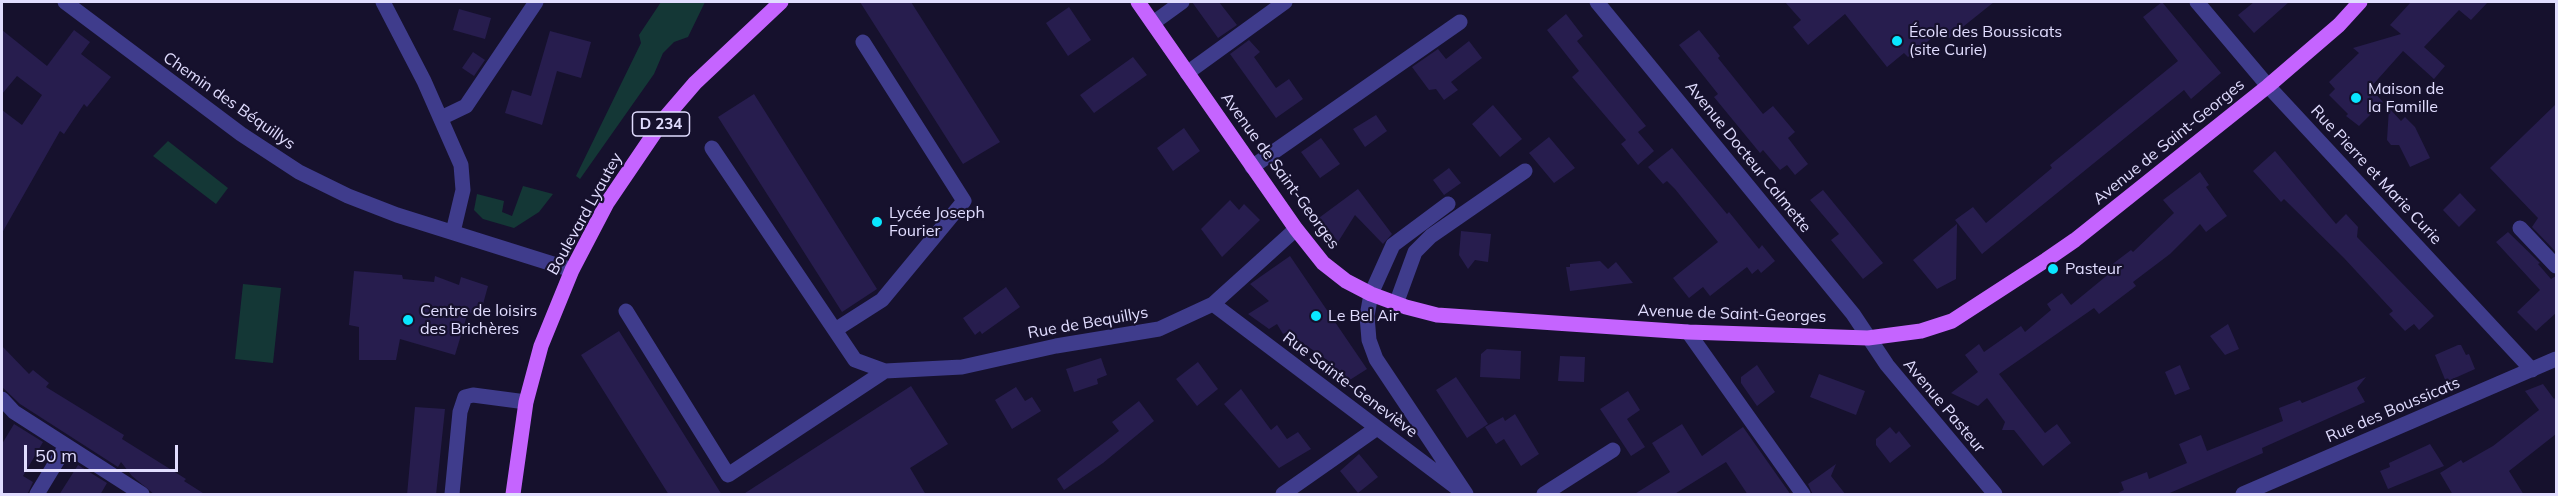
<!DOCTYPE html>
<meta charset="utf-8">
<style>
body{margin:0}
#map{position:relative;width:2558px;height:496px;overflow:hidden;background:#16112d;font-family:Mulish,sans-serif}
canvas{display:block}
.frame{position:absolute;inset:0;border:3px solid #e1ddff;pointer-events:none}
.scale{position:absolute;left:24px;top:445px;width:154px;height:27px;box-sizing:border-box;border:3px solid #e1ddff;border-top:0;padding-left:8px;font-size:18px;line-height:21px;white-space:nowrap;color:#e1ddff;-webkit-text-stroke:4px #16112d;paint-order:stroke}
</style>
<div id="map">
<canvas width="2558" height="496"></canvas>
<div class="frame"></div>
<div class="scale">50 m</div>
</div>
<script>
const ctx = document.querySelector('canvas').getContext('2d');
ctx.lineJoin = 'round';
function fillPath(path, color) {
  ctx.fillStyle = color;
  ctx.fill(path, 'evenodd');
}
function toPath(rows) {
  const path = new Path2D();
  for (const r of rows) {
    path.moveTo(r[0], r[1]);
    for (let i = 2; i < r.length; i += 2) path.lineTo(r[i], r[i + 1]);
  }
  return path;
}
function strokePath(path, color, width, dash) {
  ctx.strokeStyle = color;
  ctx.lineWidth = width;
  ctx.lineCap = dash ? 'butt' : 'round';
  ctx.setLineDash(dash || []);
  ctx.stroke(path);
}
function label(font, color, halo, rows, align = 'center') {
  ctx.font = font + ' Mulish,sans-serif';
  ctx.lineWidth = 4.5;
  ctx.setLineDash([]);
  ctx.textBaseline = 'middle';
  ctx.strokeStyle = halo;
  ctx.fillStyle = color;
  for (const [text, x, y, turn = 0] of rows) {
    ctx.save();
    ctx.translate(x, y);
    ctx.rotate((+turn || 0) * Math.PI / 180);
    ctx.textAlign = isNaN(turn) ? turn : align;
    if (halo) ctx.strokeText(text, 0, 0);
    ctx.fillText(text, 0, 0);
    ctx.restore();
  }
}
const green = toPath([
 [661,2,705,2,688,37,674,42,663,53,654,74,580,179,576,176,641,43,639,35],
 [168,141,228,188,216,204,153,156],
 [523,186,553,194,539,212,514,228,483,219,474,210,477,194,504,201,502,212,512,216],
 [243,284,281,288,273,363,235,359]
]);
const building = toPath([
 [860,2,911,2,1000,142,963,164],
 [1192,2,1219,2,1237,25,1218,38],
 [1785,2,1994,2,1949,38,1942,30,1908,57,1904,53,1887,67,1845,14,1808,45,1793,27,1801,20],
 [2162,2,2221,73,2191,99,2184,90,1982,254,1955,220,1973,207,1986,223,2052,168,2050,165,2178,61,2143,17],
 [2254,2,2289,2,2254,33,2238,15],
 [2411,2,2488,2,2471,20,2459,10,2424,47,2445,66,2434,79,2403,51,2370,88,2383,102,2359,126,2346,116,2348,114,2329,95,2335,89,2329,82,2359,53,2353,48,2401,34,2390,25],
 [1069,7,1091,40,1068,56,1046,23],
 [459,9,491,18,485,39,453,30],
 [1566,14,1583,36,1577,41,1646,126,1638,132,1654,151,1638,165,1621,144,1626,140,1572,77,1579,71,1547,30],
 [2,30,47,66,74,30,90,42,81,54,111,77,87,107,84,104,64,134,60,131,2,233,2,110,22,125,42,95,17,76,2,94],
 [1699,30,1720,56,1718,58,1763,114,1773,106,1795,132,1788,138,1808,164,1795,175,1787,165,1780,170,1763,150,1760,153,1714,97,1718,94,1679,45],
 [550,31,591,42,581,78,557,71,542,125,505,113,512,90,531,96],
 [1249,40,1260,52,1254,57,1276,88,1289,79,1303,99,1276,118,1230,54],
 [1469,41,1482,58,1451,82,1458,90,1444,100,1436,89,1429,90,1412,67,1438,49,1446,59],
 [473,52,485,60,474,76,462,68],
 [1133,57,1147,75,1094,113,1080,95],
 [754,94,877,289,842,312,718,117],
 [2556,104,2556,250,2555,251,2532,227,2538,218,2490,168],
 [1493,105,1522,139,1500,157,1472,124],
 [2389,108,2401,121,2405,117,2415,127,2430,158,2410,167,2399,145,2391,145,2387,140],
 [1376,115,1387,131,1365,147,1353,129],
 [1184,128,1200,151,1173,171,1157,148],
 [1549,137,1575,168,1554,183,1529,153],
 [1321,138,1340,164,1320,178,1301,152],
 [1672,148,1727,214,1729,212,1759,249,1762,245,1775,261,1761,273,1758,269,1752,274,1747,267,1710,296,1703,287,1689,298,1673,278,1718,242,1675,189,1667,181,1663,184,1648,167],
 [2275,151,2336,224,2346,214,2358,227,2357,237,2434,316,2419,330,2414,324,2405,331,2389,314,2393,311,2344,258,2284,199,2281,202,2253,171],
 [1449,168,1461,183,1444,195,1433,180],
 [2200,172,2209,185,2206,187,2227,216,2206,232,2200,224,2170,254,2133,282,2136,286,2099,314,2094,308,1999,374,2045,433,2057,424,2071,443,2043,466,2014,430,2002,430,2005,422,1987,398,1978,406,1951,393,1978,372,1965,355,1979,344,1984,352,2021,326,2025,332,2051,310,2047,304,2062,293,2071,305,2110,273,2106,269,2131,250,2133,252,2174,213,2163,200],
 [1358,189,1392,234,1383,244,1355,215,1338,242,1330,231,1323,235,1312,223],
 [1823,190,1883,263,1863,279,1831,240,1839,234,1810,200],
 [2460,193,2476,210,2459,227,2443,210],
 [1230,200,1239,210,1244,204,1260,220,1222,257,1201,229],
 [1957,224,1956,279,1937,289,1913,260],
 [1461,231,1491,234,1488,262,1475,260,1468,269,1459,255],
 [2508,232,2540,263,2538,264,2551,279,2556,276,2556,313,2536,331,2517,312,2540,290,2496,242],
 [1290,256,1367,369,1345,383,1330,362,1287,332,1283,334,1277,324,1269,329,1248,314,1269,301,1250,284],
 [1600,261,1608,269,1616,262,1633,283,1570,291,1566,267,1570,267,1570,264],
 [354,271,402,275,403,279,434,282,435,276,459,285,461,277,488,286,480,315,468,312,455,355,400,339,396,360,359,360,359,327,349,325],
 [1006,287,1020,307,982,334,980,331,975,335,963,318],
 [2228,324,2239,349,2225,355,2210,336],
 [619,331,722,495,669,495,581,355],
 [2458,345,2461,345,2466,355,2469,354,2475,369,2446,382,2435,355],
 [2,346,29,374,33,370,49,383,46,387,124,435,122,439,186,479,184,481,206,495,155,495,132,476,121,462,118,467,20,404,2,387],
 [1487,349,1521,351,1520,379,1480,377,1481,354],
 [1560,356,1585,357,1584,382,1558,381],
 [1101,358,1107,375,1097,379,1098,384,1074,392,1066,369],
 [1198,362,1218,389,1197,406,1176,379],
 [1757,365,1775,392,1757,406,1741,383,1741,377],
 [2180,365,2190,389,2175,395,2165,372],
 [1819,374,1865,391,1856,415,1810,397],
 [1456,377,1488,424,1467,438,1436,390],
 [2366,377,2357,388,2365,402,2262,448,2263,453,2165,495,2114,495,2124,490,2121,482,2147,472,2149,479,2187,463,2179,444,2201,435,2207,451,2283,421,2279,408,2300,400,2302,403],
 [2543,384,2554,399,2556,397,2556,434,2509,471,2524,495,2453,495,2440,473,2461,460,2463,463,2493,446,2539,410,2525,391],
 [911,386,948,444,910,468,926,495,742,495],
 [1016,387,1025,401,1032,397,1041,411,1012,429,995,400],
 [1241,389,1271,430,1277,425,1287,439,1298,432,1311,449,1279,468,1224,404],
 [1628,391,1640,410,1627,419,1645,447,1631,456,1600,409],
 [1139,401,1154,421,1103,463,1064,490,1057,479,1119,431,1112,422],
 [415,407,445,409,436,495,407,495],
 [1515,414,1539,454,1521,466,1504,439,1496,444,1485,427,1503,417,1505,421],
 [14,424,43,442,23,476,33,482,27,495,2,495,2,444],
 [1682,424,1702,456,1743,427,1791,495,1748,495,1726,462,1673,495,1633,495,1670,472,1652,443],
 [1890,427,1896,434,1899,431,1911,446,1890,463,1876,445,1876,439],
 [2430,444,2444,466,2388,489,2380,471,2390,467,2389,463],
 [1359,454,1378,477,1358,493,1340,471],
 [1836,464,1831,476,1846,495,1813,495,1808,484],
 [78,465,107,483,100,495,59,495]
]);
const minor = toPath([
 [65,2,241,134,299,172,348,196,397,215,572,270],
 [383,2,424,81,461,165,463,190,453,232],
 [1597,2,1853,314,1887,365,1995,494],
 [2197,2,2268,86,2532,370],
 [1153,23,1182,2],
 [1187,73,1285,2],
 [441,118,466,106,536,2],
 [712,148,855,360,885,371,962,367,1056,346,1159,329,1213,304,1296,229],
 [1252,167,1460,22],
 [1448,204,1393,245,1371,294,1367,316,1369,340,1376,359,1466,494],
 [2520,228,2556,266],
 [1213,304,1457,488],
 [1396,304,1415,252,1431,236,1525,171],
 [626,311,728,475,885,371],
 [835,330,882,300,964,201,863,42],
 [1688,332,1803,494],
 [2,399,14,412,142,494],
 [37,494,66,446],
 [452,494,460,412,465,397,473,395,526,402],
 [1283,494,1377,428],
 [1544,494,1613,450],
 [2243,494,2556,359]
]);
const major = toPath([
 [1138,2,1296,229,1323,263,1346,281,1371,294,1406,307,1437,315,1688,332,1868,338,1921,331,1952,321,2046,260,2075,240,2268,86,2339,25,2360,2],
 [513,494,526,402,541,346,572,270,607,203,664,119,695,83,781,2]
]);
const markers = [
 [1897,41,6,"#09e6ff"],
 [2356,98,6,"#09e6ff"],
 [877,222,6,"#09e6ff"],
 [2053,269,6,"#09e6ff"],
 [1316,316,6,"#09e6ff"],
 [408,320,6,"#09e6ff"]
];
const shields = [
 [661,124,57]
];
const shieldNames = [
 ["D 234",661,124]
];
const poiNames = [
 ["École des Boussicats",1909,32],
 ["(site Curie)",1909,50],
 ["Maison de",2368,89],
 ["la Famille",2368,107],
 ["Lycée Joseph",889,213],
 ["Fourier",889,231],
 ["Pasteur",2065,269],
 ["Centre de loisirs",420,311],
 ["des Brichères",420,329],
 ["Le Bel Air",1328,316]
];
const streetNames = [
 ["Chemin des Béquillys",229,101,35],
 ["Avenue de Saint-Georges",2169,142,-39],
 ["Avenue Docteur Calmette",1748,157,51],
 ["Avenue de Saint-Georges",1280,171,54],
 ["Rue Pierre et Marie Curie",2376,175,47],
 ["Boulevard Lyautey",585,214,-61],
 ["Avenue de Saint-Georges",1732,314,2],
 ["Rue de Bequillys",1088,323,-10],
 ["Rue Sainte-Geneviève",1350,385,37],
 ["Avenue Pasteur",1944,406,50],
 ["Rue des Boussicats",2393,410,-23]
];
fillPath(green, '#143736');
fillPath(building, '#271d4e');
strokePath(minor, '#3f3c8c', 15);
strokePath(major, '#c564ff', 15);
for (const [x, y, r, color] of markers) {
  const dot = new Path2D();
  dot.arc(x, y, r, 0, 2 * Math.PI);
  ctx.fillStyle = color;
  ctx.fill(dot);
  strokePath(dot, '#16112d', 2);
}
for (const [x, y, w] of shields) {
  const box = new Path2D();
  box.roundRect(x - w / 2, y - 12, w, 24, 4.5);
  ctx.fillStyle = '#16112d';
  ctx.fill(box);
  strokePath(box, '#e1ddff', 1.5);
}
label('bold 15px', '#e1ddff', null, shieldNames);
label('16px', '#e1ddff', '#16112d', poiNames, 'left');
label('16px', '#e1ddff', '#16112d', streetNames);
</script>
